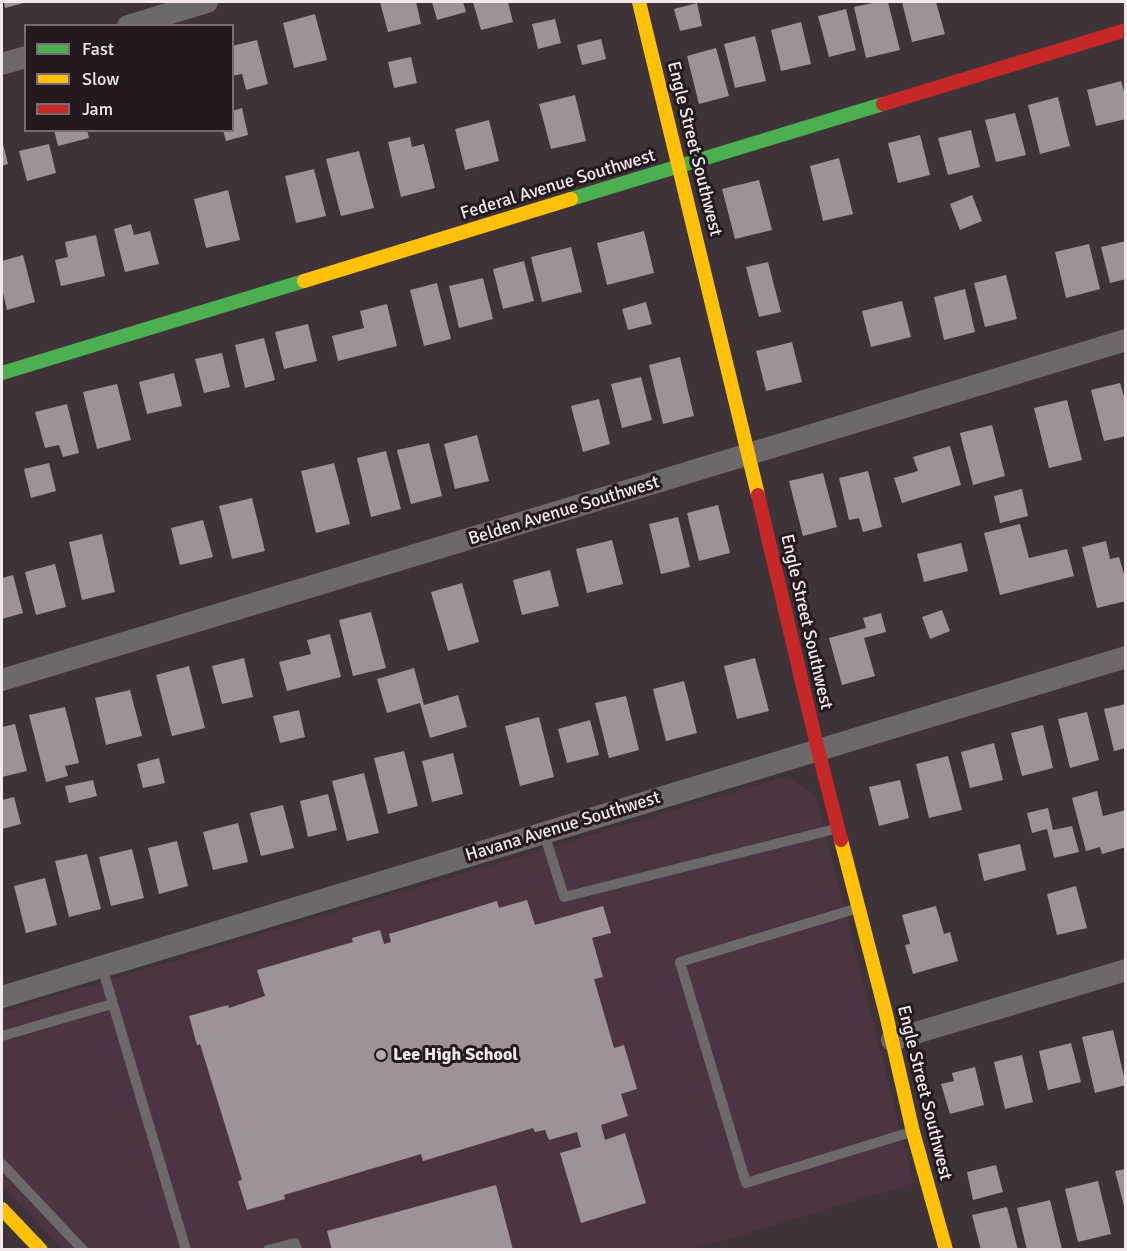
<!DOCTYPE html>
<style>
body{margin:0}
#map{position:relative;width:1127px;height:1251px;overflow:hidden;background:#3d3339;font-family:Signika,sans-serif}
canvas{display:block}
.frame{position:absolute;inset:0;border:3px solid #f4e8ef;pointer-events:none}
.legend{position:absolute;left:24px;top:24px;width:210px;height:108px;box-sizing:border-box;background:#231a1f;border:2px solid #776c72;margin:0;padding:8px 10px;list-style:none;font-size:18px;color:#f4e8ef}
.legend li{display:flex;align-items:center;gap:12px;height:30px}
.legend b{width:30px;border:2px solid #776c72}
</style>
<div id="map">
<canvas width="1127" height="1251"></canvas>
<div class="frame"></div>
<ul class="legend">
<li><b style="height:8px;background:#4caf50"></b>Fast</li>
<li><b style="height:8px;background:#ffc107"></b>Slow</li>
<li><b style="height:8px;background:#c62828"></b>Jam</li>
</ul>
</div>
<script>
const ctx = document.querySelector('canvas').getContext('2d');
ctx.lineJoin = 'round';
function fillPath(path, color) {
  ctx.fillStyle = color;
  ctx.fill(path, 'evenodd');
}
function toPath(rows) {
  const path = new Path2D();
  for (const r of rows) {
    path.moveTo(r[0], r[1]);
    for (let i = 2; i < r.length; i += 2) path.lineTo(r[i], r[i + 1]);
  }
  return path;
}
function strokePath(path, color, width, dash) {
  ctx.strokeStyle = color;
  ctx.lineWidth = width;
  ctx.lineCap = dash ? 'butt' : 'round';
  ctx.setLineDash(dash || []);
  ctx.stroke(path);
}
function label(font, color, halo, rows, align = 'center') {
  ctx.font = font + ' Signika,sans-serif';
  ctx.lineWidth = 6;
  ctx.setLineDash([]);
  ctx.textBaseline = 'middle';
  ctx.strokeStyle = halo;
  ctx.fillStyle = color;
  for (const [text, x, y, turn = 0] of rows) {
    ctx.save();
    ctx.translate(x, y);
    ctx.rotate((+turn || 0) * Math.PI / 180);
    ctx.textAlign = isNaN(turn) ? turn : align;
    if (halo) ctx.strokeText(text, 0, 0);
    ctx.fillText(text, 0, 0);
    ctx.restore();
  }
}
const built = toPath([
 [788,776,816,796,914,1183,691,1250,62,1249,2,1185,2,1012]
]);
const building = toPath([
 [4,2,27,2,5,8],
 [380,2,416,2,421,24,388,32],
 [432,2,463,2,466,12,437,20],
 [473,2,508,2,513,22,481,30],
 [877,2,888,2,900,50,866,58,854,7],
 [902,2,936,2,945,34,912,42],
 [697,3,702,26,680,31,674,9],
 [846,9,856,50,829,57,818,16],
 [315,14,327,60,294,68,283,23],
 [555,19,561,43,538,49,532,24],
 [801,22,811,64,781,71,771,30],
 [755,36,766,81,735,88,724,44],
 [601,39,606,59,582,65,577,45],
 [257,40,268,84,246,90,242,74,232,76,232,46],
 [716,48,729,96,699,104,687,56],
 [411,57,417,83,394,88,388,62],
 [1121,81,1126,98,1126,119,1096,126,1087,90],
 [575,95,586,141,551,149,539,104],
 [1058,97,1070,146,1040,154,1028,105],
 [242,108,248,135,226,141,223,130,232,130,232,111],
 [1015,113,1026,155,996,162,985,120],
 [489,120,499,161,465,170,455,129],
 [54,130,87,130,89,138,58,146],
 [971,130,980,167,948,175,938,138],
 [920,135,930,175,898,183,888,143],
 [410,137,412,147,424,144,435,188,401,197,388,142],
 [2,140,8,164,2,166],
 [49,144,56,173,27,181,19,151],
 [359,151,374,208,341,216,326,159],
 [839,158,853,214,823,221,810,166],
 [314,169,326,216,296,223,285,176],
 [759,180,772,230,735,239,722,189],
 [228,190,240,240,206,248,194,199],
 [972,195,982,221,960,230,950,204],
 [131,224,134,235,150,231,159,264,125,272,114,229],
 [644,231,654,273,607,285,597,243],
 [96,235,105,276,61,286,55,260,68,257,65,242],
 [1126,241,1126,279,1110,283,1101,247],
 [1089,244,1100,289,1066,298,1055,252],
 [571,247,582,292,542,302,531,257],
 [23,255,35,302,7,310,2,289,2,261],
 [524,261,534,301,503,309,493,269],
 [768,262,781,312,759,317,746,267],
 [1006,275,1017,319,985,327,974,283],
 [483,278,493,319,459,328,449,286],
 [437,283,451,339,424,346,410,290],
 [965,289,975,332,944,340,934,297],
 [902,301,911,337,871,347,862,311],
 [646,302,652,324,628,330,622,309],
 [387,304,397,346,338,361,332,336,364,328,360,311],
 [308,324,317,361,284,369,275,332],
 [264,338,275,380,245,388,235,345],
 [792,342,802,382,766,391,756,351],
 [222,353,230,387,204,393,195,359],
 [680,357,694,416,663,424,649,365],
 [174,373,182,406,147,414,139,382],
 [641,377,652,420,622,428,611,384],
 [1120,383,1126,403,1126,436,1104,441,1091,390],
 [117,384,131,440,97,449,83,392],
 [599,399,610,444,583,452,571,406],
 [1067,400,1082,460,1049,468,1034,408],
 [67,404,79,453,63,457,59,445,45,448,35,412],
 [992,425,1005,476,973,485,960,433],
 [477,435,489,481,455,489,444,444],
 [429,443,442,496,411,504,397,450],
 [950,446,961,485,902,503,894,478,918,471,913,457],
 [386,451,401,509,371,517,357,458],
 [49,463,56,491,31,498,24,469],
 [334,463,350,524,316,533,301,471],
 [868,471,882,527,863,532,859,518,849,520,839,478],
 [823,473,837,527,803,536,789,481],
 [1022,489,1028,516,1000,523,994,496],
 [252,498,265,551,232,559,219,506],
 [718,505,730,553,699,561,687,513],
 [678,517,690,567,661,574,649,524],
 [203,520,213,557,180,565,171,528],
 [1020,524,1029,558,1067,549,1074,576,1000,595,984,533],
 [102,534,115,592,82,600,69,542],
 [612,540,623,584,587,593,576,549],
 [1106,541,1110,559,1119,557,1126,581,1126,601,1097,608,1082,547],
 [961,543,968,571,924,582,917,554],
 [55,564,66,607,36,615,25,572],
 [550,570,559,606,522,615,513,580],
 [13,575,23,613,2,619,2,578],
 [462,583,479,642,448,651,431,592],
 [942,610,950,631,930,639,922,617],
 [371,612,386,668,353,676,339,620],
 [881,613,886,632,864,638,875,676,842,685,829,638,866,628,863,618],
 [330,634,341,677,287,691,279,662,311,654,307,640],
 [244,658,253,697,222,704,212,666],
 [755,658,769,711,737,719,724,666],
 [189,666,205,728,172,736,156,675],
 [414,668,424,705,458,695,467,727,430,738,420,703,387,713,377,679],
 [684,681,697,733,666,741,653,689],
 [130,690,142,736,106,745,95,698],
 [626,696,639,750,609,758,595,703],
 [1126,704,1126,748,1114,751,1104,709],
 [65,707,79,763,65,766,68,776,46,782,29,715],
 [299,710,305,737,280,743,273,716],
 [1087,712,1099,760,1070,768,1058,719],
 [539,717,554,777,520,786,505,726],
 [590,720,599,755,567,763,558,729],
 [15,724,27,771,2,777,2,727],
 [1043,725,1053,768,1022,776,1011,733],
 [994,743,1003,780,970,788,961,752],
 [404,751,418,806,388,814,374,758],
 [453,753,463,794,432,802,422,761],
 [948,756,962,810,929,818,916,764],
 [159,758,165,783,143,788,137,764],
 [364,773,379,833,347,841,332,781],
 [93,780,97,796,69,803,65,786],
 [900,780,909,818,879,826,869,787],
 [1097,791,1103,816,1126,810,1126,847,1102,854,1100,847,1086,851,1072,798],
 [328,794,337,830,308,837,300,801],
 [14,797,21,824,2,829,2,800],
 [283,805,294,848,261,856,250,813],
 [1048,808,1053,830,1072,826,1079,852,1054,858,1047,829,1032,833,1027,813],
 [238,823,248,862,213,870,203,832],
 [177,841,188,886,159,894,148,848],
 [1020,844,1026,870,984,881,978,854],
 [132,849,144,898,111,906,99,857],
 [87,854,101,909,69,917,55,861],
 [45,878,57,925,26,933,14,886],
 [1076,886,1087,928,1057,935,1047,894],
 [527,900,535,925,603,906,611,933,592,938,603,977,594,979,614,1048,624,1045,637,1089,621,1094,628,1116,601,1125,605,1140,625,1133,646,1203,581,1223,560,1153,581,1147,577,1132,549,1140,545,1130,535,1132,533,1128,423,1161,421,1154,284,1195,285,1199,247,1210,238,1181,242,1180,200,1044,197,1045,189,1016,228,1005,229,1008,265,996,257,970,353,942,352,938,380,930,384,944,391,942,389,934,497,901,499,908],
 [936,906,944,934,950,932,958,961,913,974,905,945,910,944,902,915],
 [1113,1030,1126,1085,1095,1093,1082,1037],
 [1071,1043,1081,1082,1048,1090,1039,1051],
 [1022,1055,1033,1102,1005,1109,994,1062],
 [975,1067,984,1105,950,1114,941,1084,954,1081,952,1073],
 [996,1165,1003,1192,973,1200,967,1172],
 [1126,1169,1126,1210,1125,1210,1115,1171],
 [1098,1181,1111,1234,1078,1242,1065,1189],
 [496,1185,513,1250,332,1250,327,1231],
 [1050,1200,1062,1249,1027,1250,1017,1208],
 [1007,1207,1018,1250,981,1250,972,1215]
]);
const lane = toPath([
 [544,833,564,897,835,829],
 [855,909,680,962,746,1183,911,1132],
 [102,967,186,1250],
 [2,1036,112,1004],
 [2,1164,83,1250],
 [268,1250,295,1243,297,1250]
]);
const street = toPath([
 [128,26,207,2],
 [2,64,26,57],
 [2,680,1126,340],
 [2,997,1126,657],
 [892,1040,1126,970]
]);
const fast = toPath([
 [571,199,883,104],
 [2,373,304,281]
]);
const slow = toPath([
 [639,2,758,495],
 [304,281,571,199],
 [841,840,886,1014,913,1132,946,1250],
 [2,1209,41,1250]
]);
const jam = toPath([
 [883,104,1126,30],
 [758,495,818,750,841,840]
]);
const markers = [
 [381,1055,6,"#b4a9af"]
];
const streetNames = [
 ["Engle Street Southwest",694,149,76],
 ["Federal Avenue Southwest",558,185,-17],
 ["Belden Avenue Southwest",564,511,-17],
 ["Engle Street Southwest",806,622,77],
 ["Havana Avenue Southwest",563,827,-17],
 ["Engle Street Southwest",924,1093,76]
];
const poiNames = [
 ["Lee High School",393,1055]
];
fillPath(built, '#4c3543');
fillPath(building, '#9c9398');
strokePath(lane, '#6d686a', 10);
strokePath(street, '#6d686a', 22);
strokePath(fast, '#4caf50', 14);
strokePath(slow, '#ffc107', 14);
strokePath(jam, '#c62828', 14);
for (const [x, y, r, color] of markers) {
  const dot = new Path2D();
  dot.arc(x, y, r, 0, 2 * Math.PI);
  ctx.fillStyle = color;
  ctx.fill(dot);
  strokePath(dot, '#231a1f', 2);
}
label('18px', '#f4e8ef', '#231a1f', streetNames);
label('bold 18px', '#f4e8ef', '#231a1f', poiNames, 'left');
</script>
